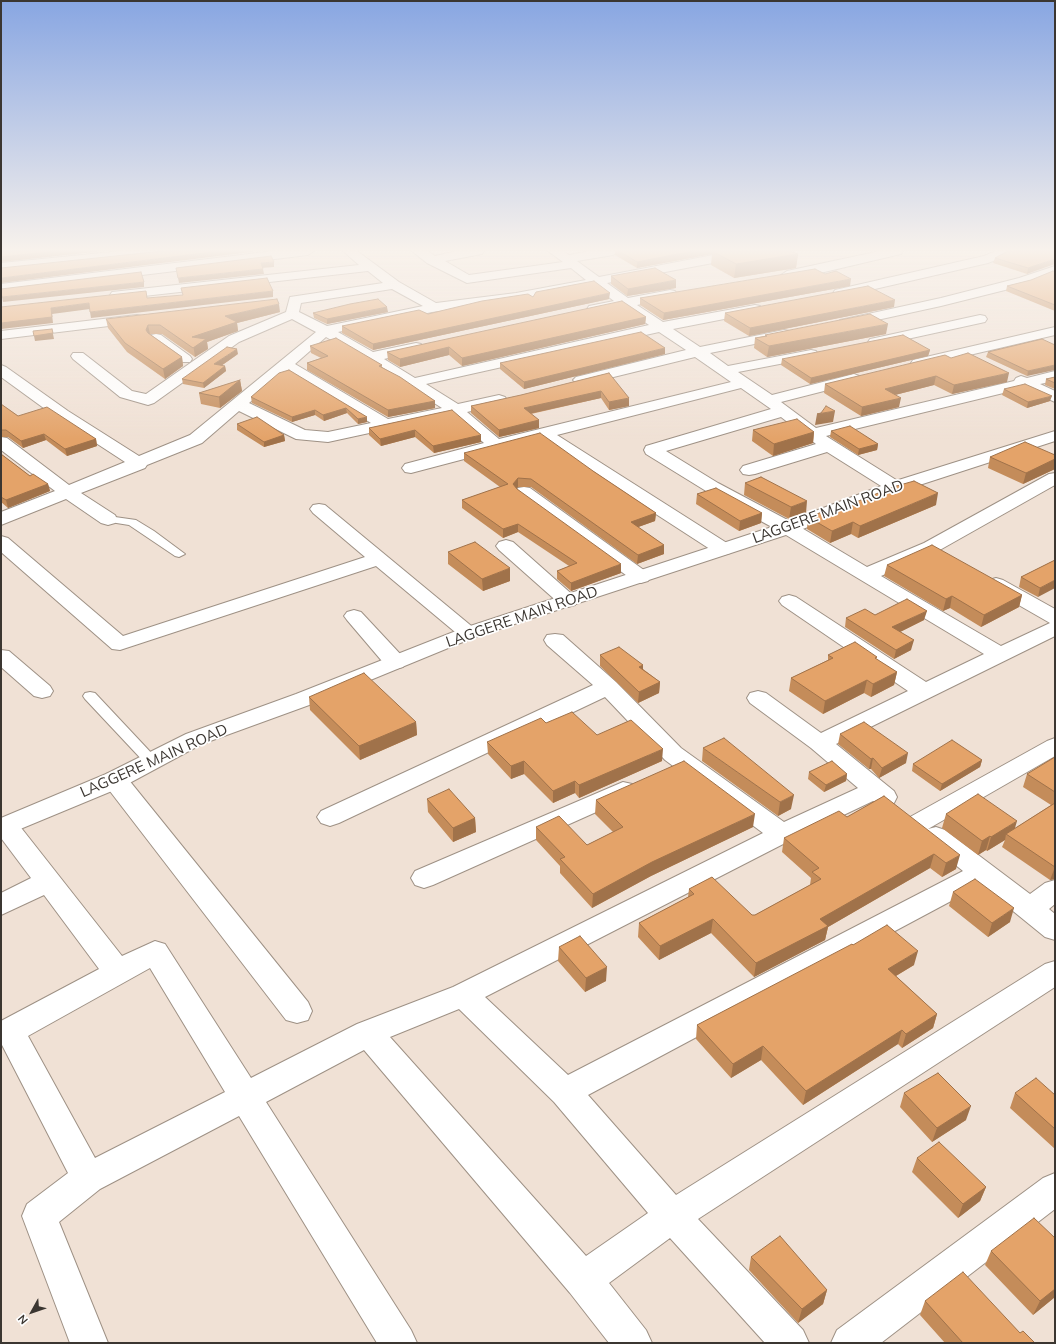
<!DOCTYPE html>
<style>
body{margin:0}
#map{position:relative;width:1056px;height:1344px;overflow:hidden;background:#f0e1d5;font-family:Mulish,sans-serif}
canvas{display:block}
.frame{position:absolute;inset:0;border:2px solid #3b3631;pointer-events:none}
.north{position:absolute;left:12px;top:1292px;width:40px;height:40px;-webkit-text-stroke:3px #fff;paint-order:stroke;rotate:230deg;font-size:11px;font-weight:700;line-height:16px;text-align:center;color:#3b3631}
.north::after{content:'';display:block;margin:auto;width:14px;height:18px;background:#3b3631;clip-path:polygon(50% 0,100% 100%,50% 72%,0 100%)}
</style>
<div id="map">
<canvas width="1056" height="1344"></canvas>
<div class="frame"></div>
<div class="north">N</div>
</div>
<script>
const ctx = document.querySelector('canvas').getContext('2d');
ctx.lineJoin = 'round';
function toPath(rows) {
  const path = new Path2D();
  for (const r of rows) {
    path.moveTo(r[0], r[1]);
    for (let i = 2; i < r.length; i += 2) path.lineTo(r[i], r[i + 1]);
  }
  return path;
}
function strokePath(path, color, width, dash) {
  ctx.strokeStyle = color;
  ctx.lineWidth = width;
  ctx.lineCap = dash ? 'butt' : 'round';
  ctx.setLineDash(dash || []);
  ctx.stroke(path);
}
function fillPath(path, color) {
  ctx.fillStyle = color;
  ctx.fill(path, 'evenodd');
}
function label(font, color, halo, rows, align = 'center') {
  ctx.font = font + ' Mulish,sans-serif';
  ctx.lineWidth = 3.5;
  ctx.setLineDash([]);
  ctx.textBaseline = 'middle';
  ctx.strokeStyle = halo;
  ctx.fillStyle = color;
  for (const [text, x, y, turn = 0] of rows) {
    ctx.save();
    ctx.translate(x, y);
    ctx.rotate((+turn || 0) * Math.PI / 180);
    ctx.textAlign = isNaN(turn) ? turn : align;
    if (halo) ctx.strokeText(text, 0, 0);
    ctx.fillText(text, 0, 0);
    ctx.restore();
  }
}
const lane = toPath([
 [108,516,136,520,154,531,185,554,179,557,175,556,129,525,104,521,103,519,108,516],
 [90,692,95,693,156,758,158,761,156,764,146,764,85,699,83,696,85,693,90,692]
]);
const street = toPath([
 [122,251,169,251,163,255,1,271,1,263,122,251],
 [274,251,314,251,308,255,1,292,1,284,274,251],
 [343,251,357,251,399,282,436,303,516,293,586,280,571,268,467,283,427,263,412,251,428,251,435,256,457,251,484,251,482,254,445,261,469,275,563,262,548,251,563,251,569,255,590,251,619,251,613,255,577,261,599,277,734,251,761,251,755,255,607,283,628,298,670,290,675,291,677,294,675,297,637,305,663,322,755,305,760,306,762,309,760,312,673,329,700,347,784,330,789,331,791,334,789,337,710,353,728,366,811,350,816,351,818,354,816,357,738,372,772,395,854,374,859,376,862,379,859,382,781,402,816,428,1014,381,1016,378,1021,376,1027,378,1055,371,1055,381,1040,384,1055,391,1055,402,1024,388,826,436,901,483,904,487,901,491,895,492,889,491,827,452,755,474,749,475,743,474,740,470,743,466,816,444,781,417,666,451,718,483,795,524,867,567,924,543,1049,474,1055,473,1055,485,938,551,881,576,1001,646,1050,623,989,588,986,584,989,580,996,578,1003,580,1055,609,1055,636,836,744,894,791,897,797,894,803,885,805,873,801,791,840,485,997,568,1075,963,871,927,842,923,836,927,830,919,832,910,829,906,823,910,817,1047,741,1055,738,1055,756,928,829,936,827,945,830,1030,894,1045,883,1055,880,1055,904,1049,909,1055,914,1055,940,1045,937,981,885,588,1095,676,1195,1045,964,1055,961,1055,987,698,1219,803,1330,809,1343,765,1343,670,1238,609,1283,646,1330,652,1343,609,1343,570,1293,364,1050,266,1102,411,1330,417,1343,377,1343,239,1116,100,1189,59,1222,108,1343,70,1343,22,1216,27,1204,68,1173,1,1043,1,1021,99,969,44,895,1,915,1,893,31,878,1,838,1,819,6,817,15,820,122,956,155,941,165,944,251,1078,357,1024,453,987,763,833,665,760,605,697,339,823,330,826,321,823,317,817,321,811,593,685,547,645,544,640,547,635,555,634,563,635,616,682,681,748,784,822,858,788,811,748,750,703,747,698,750,693,758,691,766,693,821,733,908,691,782,605,779,601,782,597,789,595,796,597,926,682,984,654,781,532,706,491,646,454,644,450,646,446,771,409,741,388,557,435,730,545,733,549,730,553,723,555,716,553,540,439,411,473,405,472,402,468,405,464,484,443,452,415,328,442,296,439,239,411,202,443,147,465,145,468,81,493,115,515,117,519,115,523,108,525,101,523,66,499,1,525,1,512,55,491,1,450,1,437,7,438,69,485,125,462,56,417,1,377,1,365,6,367,68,411,139,456,190,435,316,332,292,319,239,342,154,403,148,405,120,397,73,359,71,356,73,353,83,353,132,391,146,394,229,336,286,312,290,297,383,283,368,271,117,299,112,298,110,295,112,292,359,265,343,251],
 [594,286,614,301,589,306,587,309,589,312,594,313,623,307,649,325,415,378,384,359,421,350,423,347,421,344,416,343,373,352,338,332,432,312,516,301,594,286],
 [392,289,423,306,327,326,299,312,301,303,392,289],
 [659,332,686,350,576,377,573,380,576,383,581,385,695,357,731,382,499,439,467,412,505,403,507,400,505,397,499,395,458,404,426,384,659,332],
 [326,337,366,360,442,408,388,419,295,364,326,337],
 [286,371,371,423,328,432,305,430,249,403,286,371],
 [150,968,225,1092,95,1158,28,1036,150,968],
 [459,1009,554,1102,648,1213,586,1256,390,1037,459,1009],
 [880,251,903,251,901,254,820,273,787,279,781,275,787,271,880,251],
 [996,251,1013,251,1011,254,988,263,840,297,835,296,833,293,835,290,984,256,996,251],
 [1055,266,1055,274,1029,284,941,306,845,327,840,326,838,323,840,320,845,319,941,298,1019,278,1055,266],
 [137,315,142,316,144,319,142,322,1,339,1,331,137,315],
 [980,315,985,316,987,319,985,322,875,346,870,345,868,342,870,339,875,338,980,315],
 [1055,327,1055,335,918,367,913,366,911,363,913,360,1055,327],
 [156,334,161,335,190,356,192,359,190,362,180,362,151,341,149,338,151,335,156,334],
 [524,487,530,488,648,573,651,577,648,581,641,583,634,581,518,496,515,492,518,488,524,487],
 [319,504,325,505,475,629,479,633,475,637,468,639,461,637,376,566,120,650,112,649,1,552,1,536,8,538,123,636,365,557,313,513,310,509,313,505,319,504],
 [506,540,513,542,575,597,578,601,575,605,568,607,561,605,499,550,496,546,499,542,506,540],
 [354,610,361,612,403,657,406,662,403,667,395,669,387,667,347,620,344,616,347,612,354,610],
 [1,650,9,651,50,686,53,691,50,696,42,698,34,696,1,667,1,650],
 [115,772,124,774,308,1002,312,1011,308,1020,297,1023,286,1020,106,786,103,780,106,774,115,772],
 [623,782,632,784,635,790,632,796,433,885,424,888,415,885,411,878,415,871,623,782],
 [1055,1173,1055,1209,881,1343,831,1343,837,1330,1043,1178,1055,1173]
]);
const secondary = toPath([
 [1055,431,1055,441,901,491,795,532,475,637,312,704,202,744,124,786,1,837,1,818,106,774,186,734,296,694,461,629,781,524,889,483,1055,431]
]);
const wall = toPath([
 [615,251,790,251,798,254,796,268,734,278,711,265,712,254,637,268,615,255],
 [1055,251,1027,274,993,263,995,258],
 [1055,272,1055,311,1006,291,1007,286,1031,280],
 [611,276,676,288,627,296,611,284],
 [850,286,663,320,640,305,640,298],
 [533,297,609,299,373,350,342,333,342,326,428,314],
 [894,307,749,336,724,321,725,313],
 [280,312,237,323,238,331,207,342,208,349,195,357,162,334,150,334,182,357,183,366,165,379,127,352,108,328,106,319],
 [388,312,327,324,314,318,313,313],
 [646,317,645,324,462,366,449,355,400,367,388,360,387,352],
 [886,334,767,357,754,348,755,338,765,336,765,335],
 [1042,339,1027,376,986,357,988,352],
 [310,346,382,365,382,367,435,401,435,408,388,417,307,370,307,363,321,358,311,353],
 [930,350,928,356,810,384,781,365,782,359],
 [238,354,221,366,225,366,226,371,204,388,183,384,182,379],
 [665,354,524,389,500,369,500,363],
 [951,358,1007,382,952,394,934,385,895,395,899,407,861,416,824,393,825,384],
 [289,370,367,422,358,424,347,413,324,421,315,415,292,422,252,403,251,397],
 [609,373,629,406,609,410,601,398,531,414,539,420,539,428,499,437,471,413,471,406,521,395],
 [1055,377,1055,389,1045,385,1046,379],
 [240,380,242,391,220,408,201,404,199,393],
 [1004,389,1050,401,1027,408,1002,395],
 [1,404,18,416,96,439,97,446,67,456,46,440,23,448,8,437,1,437],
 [452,410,481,442,434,453,415,437,381,446,369,435,369,428],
 [237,424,284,435,285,441,264,447,237,430],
 [753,430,814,432,813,443,773,456,752,441],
 [831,431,878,444,877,450,858,455,830,437],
 [464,453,593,471,656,513,655,521,638,527,664,545,664,554,637,564,531,487,518,487,516,488,517,489,621,573,571,591,557,579,557,571,569,566,518,532,503,538,462,508,462,500,500,487,464,461],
 [1,454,30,476,48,484,50,491,8,508,1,502],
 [1055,455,1055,469,1023,484,988,468,990,457],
 [745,483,806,513,789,519,744,495],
 [697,494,762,513,761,523,739,531,696,504],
 [936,505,858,538,851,534,830,543,807,529,808,517,829,513],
 [448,552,510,581,483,591,448,564],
 [1055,560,1038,597,1019,587,1021,577],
 [887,565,1022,595,1019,607,981,627,950,608,943,611,884,576],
 [875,615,924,620,900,632,911,650,894,659,845,627,846,618],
 [600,655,643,665,643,669,660,682,659,693,638,703,600,666],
 [828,655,877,657,876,659,897,672,894,685,871,697,864,693,823,714,789,691,791,678,828,660],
 [309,697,416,722,417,735,360,760,310,710],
 [546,723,597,735,662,761,579,798,575,793,553,803,524,774,511,779,488,754,487,742],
 [840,734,906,763,879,778,871,769,869,769,838,744],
 [703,748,791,809,778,816,702,761],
 [1055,757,1055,879,1050,880,1002,847,1005,840,987,851,986,850,978,855,942,828,946,814,1014,829,1051,805,1023,787,1027,774],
 [982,760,980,767,940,791,912,771,913,764],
 [809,772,847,774,846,781,824,792,808,779],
 [884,796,956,869,942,877,930,868,828,927,825,940,754,977,711,933,659,960,638,937,639,923,688,897,689,889,752,915,755,915,810,885,811,878,782,852,784,838,847,817],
 [427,799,475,818,476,832,453,842,428,812],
 [596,800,753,827,651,876,592,908,560,873,560,866,536,840,536,827,587,845,613,832,595,814],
 [953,892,1010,922,988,937,949,906],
 [853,945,914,965,896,976,937,1014,933,1028,902,1048,898,1044,803,1105,761,1060,731,1078,696,1039,697,1025],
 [559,947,606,981,585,992,558,961],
 [904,1093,966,1120,932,1142,900,1107],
 [1015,1093,1055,1095,1055,1149,1010,1108],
 [917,1158,986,1187,980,1201,958,1218,912,1172],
 [1055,1238,1055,1297,1033,1315,985,1265,991,1251],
 [751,1257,827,1290,823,1304,798,1323,749,1270],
 [925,1301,1020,1333,1035,1343,945,1343,920,1315]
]);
const shadedWall = toPath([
 [58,251,104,251,1,262,1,257],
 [221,251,259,251,1,283,1,278],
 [693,251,712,251,712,254,637,268,637,262],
 [798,254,796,268,734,278,736,264],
 [1055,259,1055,264,1027,274,1028,268],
 [274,262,274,267,261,268,261,263],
 [263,269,264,274,179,283,178,278],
 [851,279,850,286,663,320,664,313],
 [676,280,676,288,627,296,628,289],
 [144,282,144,287,3,302,2,297],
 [273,291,273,297,91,318,90,312],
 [610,293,609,299,373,350,373,344],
 [895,300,894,307,749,336,750,328],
 [89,303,90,309,52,314,53,323,1,329,1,323,51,308],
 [279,304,280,312,237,323,238,331,207,342,208,349,195,357,192,337,225,316],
 [387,307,388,312,327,324,327,319],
 [646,317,645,324,462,366,462,358],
 [888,324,886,334,767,357,769,346],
 [148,325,150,334,148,339,146,330],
 [52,329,54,339,35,341,34,336],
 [449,347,449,355,400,367,400,359],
 [665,348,665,354,524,389,524,382],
 [237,349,238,354,215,370,214,364],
 [930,350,928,356,810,384,811,378],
 [182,357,183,366,165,379,163,369],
 [1055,365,1055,370,1027,376,1028,371],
 [225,366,226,371,204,388,203,383],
 [1009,373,1007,382,952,394,954,385],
 [936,376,934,385,883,398,885,389],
 [240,380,242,391,220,408,219,397],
 [601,391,601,398,524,415,524,408],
 [1052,396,1050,401,1027,408,1028,402],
 [629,398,629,406,609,410,609,402],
 [901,398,899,407,861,416,862,407],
 [435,401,435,408,388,417,388,410],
 [346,408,347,413,324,421,323,415],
 [315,410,315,415,292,422,292,417],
 [835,411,833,422,815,425,817,414],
 [367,417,367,422,358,424,358,419],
 [539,420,539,428,499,437,499,430],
 [415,430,415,437,381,446,380,439],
 [814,432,813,443,773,456,774,444],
 [44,434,46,440,23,448,21,441],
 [284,435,285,441,264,447,264,442],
 [481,435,481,442,434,453,433,446],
 [96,439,97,446,67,456,65,449],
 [878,444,877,450,858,455,859,449],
 [1055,459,1055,469,1023,484,1026,473],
 [518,478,518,487,514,492,513,484],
 [48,484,50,491,8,508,6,500],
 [938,493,936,505,858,538,860,526],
 [807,501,806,513,789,519,791,507],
 [656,513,655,521,630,530,631,522],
 [762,513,761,523,739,531,740,521],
 [853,522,851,534,830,543,832,531],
 [518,524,518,532,503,538,503,529],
 [664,545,664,554,637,564,638,555],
 [621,564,621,573,571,591,571,583],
 [510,568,510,581,483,591,482,579],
 [1055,580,1055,588,1038,597,1040,588],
 [1022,595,1019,607,981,627,984,615],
 [952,596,950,608,943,611,946,599],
 [927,611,924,620,890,637,892,627],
 [914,640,911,650,894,659,896,650],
 [643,665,643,676,639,667],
 [897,672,894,685,871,697,873,684],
 [867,680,864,693,823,714,825,701],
 [660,682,659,693,638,703,639,692],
 [416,722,417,735,360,760,359,746],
 [663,749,662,761,579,798,579,785],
 [908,753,906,763,879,778,882,768],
 [873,758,871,769,869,769,871,759],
 [982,760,980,767,940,791,942,784],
 [524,761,524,774,511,779,511,766],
 [847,774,846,781,824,792,826,785],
 [575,781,575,793,553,803,553,791],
 [794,795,791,809,778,816,780,802],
 [755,814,753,827,651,876,592,908,593,894,652,862],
 [475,818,476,832,453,842,453,828],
 [1017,821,1013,835,1006,834,1005,840,987,851,991,837],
 [990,836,986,850,978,855,982,841],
 [934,854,930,868,828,927,825,940,754,977,756,963,820,919],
 [960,855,956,869,942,877,946,863],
 [1055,867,1055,879,1050,880],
 [1014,908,1010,922,988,937,992,923],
 [713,919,711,933,659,960,660,946],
 [918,951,914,965,884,983,888,969],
 [607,967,606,981,585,992,586,978],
 [937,1014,933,1028,902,1048,906,1034],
 [902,1030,898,1044,803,1105,806,1091],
 [763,1046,761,1060,731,1078,733,1064],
 [971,1106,966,1120,932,1142,937,1128],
 [986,1187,980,1201,958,1218,963,1204],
 [1055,1289,1055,1297,1033,1315,1040,1301],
 [827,1290,823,1304,798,1323,802,1309]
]);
const building = toPath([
 [1,251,58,251,1,257,1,251],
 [163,251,221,251,1,278,1,268,163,251],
 [619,251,693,251,637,262,619,251],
 [712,251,790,251,798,254,736,264,712,251],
 [1008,251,1055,251,1055,259,1028,268,995,258,1008,251],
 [271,256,274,262,261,263,263,269,178,278,176,268,271,256],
 [655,268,676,280,628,289,611,276,655,268],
 [815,269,825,274,836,271,851,279,664,313,640,298,815,269],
 [1053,271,1055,272,1055,305,1007,286,1031,280,1053,271],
 [141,272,144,282,2,297,1,292,1,289,141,272],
 [267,278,273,291,90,312,89,303,51,308,52,317,1,323,1,307,146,291,147,298,183,295,181,288,267,278],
 [594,281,610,293,373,344,342,326,419,310,428,314,482,301,528,294,533,297,536,292,594,281],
 [868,286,895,300,750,328,725,313,868,286],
 [277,299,279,304,225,316,237,322,192,337,206,339,193,348,160,325,148,325,146,330,148,333,182,357,163,369,125,343,106,319,277,299],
 [378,299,387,307,327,319,313,313,350,304,378,299],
 [622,301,646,317,462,358,449,347,400,359,387,352,622,301],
 [870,314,888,324,769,346,755,338,767,336,765,335,870,314],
 [52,329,53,333,34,336,33,331,52,329],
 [641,332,665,348,524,382,500,363,641,332],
 [903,335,930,350,811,378,782,359,903,335],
 [336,338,382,365,379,366,400,377,435,401,388,410,307,363,328,356,310,346,336,338],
 [1042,339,1055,345,1055,365,1028,371,988,352,1042,339],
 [227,347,237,349,214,364,225,366,203,383,182,379,227,347],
 [968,353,1009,373,954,385,936,376,885,389,901,398,862,407,825,384,945,355,951,358,968,353],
 [289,370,367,417,358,419,346,408,323,415,315,410,292,417,251,397,279,373,289,370],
 [609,373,629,398,609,402,601,391,524,408,539,420,499,430,471,406,521,395,609,373],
 [1055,377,1055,383,1046,379,1055,377],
 [240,380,219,397,199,393,240,380],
 [1025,384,1052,396,1028,402,1004,389,1025,384],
 [1,404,18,416,47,407,96,439,65,449,44,434,21,441,6,430,1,430,1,404],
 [826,406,835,411,817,414,821,413,826,406],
 [452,410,481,435,433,446,415,430,380,439,369,428,452,410],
 [257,417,284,435,264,442,237,424,257,417],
 [797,419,814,432,774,444,753,430,797,419],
 [850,426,878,444,859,449,831,431,850,426],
 [540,433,593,471,656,513,631,522,664,545,638,555,531,479,518,478,513,484,517,489,621,564,571,583,557,571,577,563,518,524,503,529,462,500,508,484,464,453,540,433],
 [1025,442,1055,455,1055,459,1026,473,990,457,1025,442],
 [1,454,30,476,33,474,48,484,6,500,1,497,1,454],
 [761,477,807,501,791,507,745,483,761,477],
 [914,481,938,493,860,526,853,522,832,531,808,517,825,511,829,513,893,487,914,481],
 [716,488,762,513,740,521,697,494,716,488],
 [475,542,510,568,482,579,448,552,475,542],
 [932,545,1022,595,984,615,952,596,946,599,887,565,932,545],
 [1055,560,1055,580,1040,588,1021,577,1055,560],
 [907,599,927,611,892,627,914,640,896,650,846,618,865,609,875,615,907,599],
 [855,642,877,657,875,658,897,672,873,684,867,680,825,701,791,678,833,658,828,655,855,642],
 [619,647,643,665,639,667,660,682,639,692,600,655,619,647],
 [364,673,416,722,359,746,309,697,364,673],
 [572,712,597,735,631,720,663,749,579,785,575,781,553,791,524,761,511,766,487,742,541,718,546,723,572,712],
 [864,722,908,753,882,768,873,758,871,759,840,734,864,722],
 [724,738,794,795,780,802,703,748,724,738],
 [952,740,982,760,942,784,913,764,952,740],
 [1055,757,1055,792,1027,774,1055,757],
 [684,761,755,814,652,862,593,894,560,859,565,857,536,827,559,816,587,845,623,827,596,800,684,761],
 [832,761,847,774,826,785,809,772,832,761],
 [449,789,475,818,453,828,427,799,449,789],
 [978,794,1017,821,991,837,990,836,982,841,946,814,978,794],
 [884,796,960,855,946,863,934,854,820,919,828,926,756,963,713,919,660,946,639,923,694,894,689,889,712,877,752,915,755,915,821,879,812,872,819,868,784,838,839,811,847,817,884,796],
 [1055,803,1055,867,1006,834,1055,803],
 [975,879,1014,908,992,923,953,892,975,879],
 [887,925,918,951,888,969,937,1014,906,1034,902,1030,806,1091,763,1046,733,1064,697,1025,852,944,853,945,887,925],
 [580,936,607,967,586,978,559,947,580,936],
 [938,1073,971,1106,937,1128,904,1093,938,1073],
 [1036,1078,1055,1095,1055,1129,1015,1093,1036,1078],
 [939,1142,986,1187,963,1204,917,1158,939,1142],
 [1034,1218,1055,1238,1055,1289,1040,1301,991,1251,1034,1218],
 [780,1236,827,1290,802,1309,751,1257,780,1236],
 [963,1272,1020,1333,1023,1331,1035,1343,991,1343,990,1342,990,1343,963,1343,925,1301,963,1272]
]);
const streetNames = [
 ["LAGGERE MAIN ROAD",828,512,-20],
 ["LAGGERE MAIN ROAD",522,617,-19],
 ["LAGGERE MAIN ROAD",154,761,-24]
];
strokePath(lane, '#9e9185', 2);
strokePath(street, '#9e9185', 2);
strokePath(secondary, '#9e9185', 2);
fillPath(lane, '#fff');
fillPath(street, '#fff');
fillPath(secondary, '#fff');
fillPath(wall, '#c48c5a');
fillPath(shadedWall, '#a0724a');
fillPath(building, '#e4a369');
strokePath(building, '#a0724a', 1);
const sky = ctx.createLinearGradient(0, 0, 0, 439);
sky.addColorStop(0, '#88a6e2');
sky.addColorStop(0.57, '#f8f2ec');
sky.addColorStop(1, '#f8f2ec00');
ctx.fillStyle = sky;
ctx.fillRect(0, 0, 1056, 439);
label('15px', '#3b3631', '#fff', streetNames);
</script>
